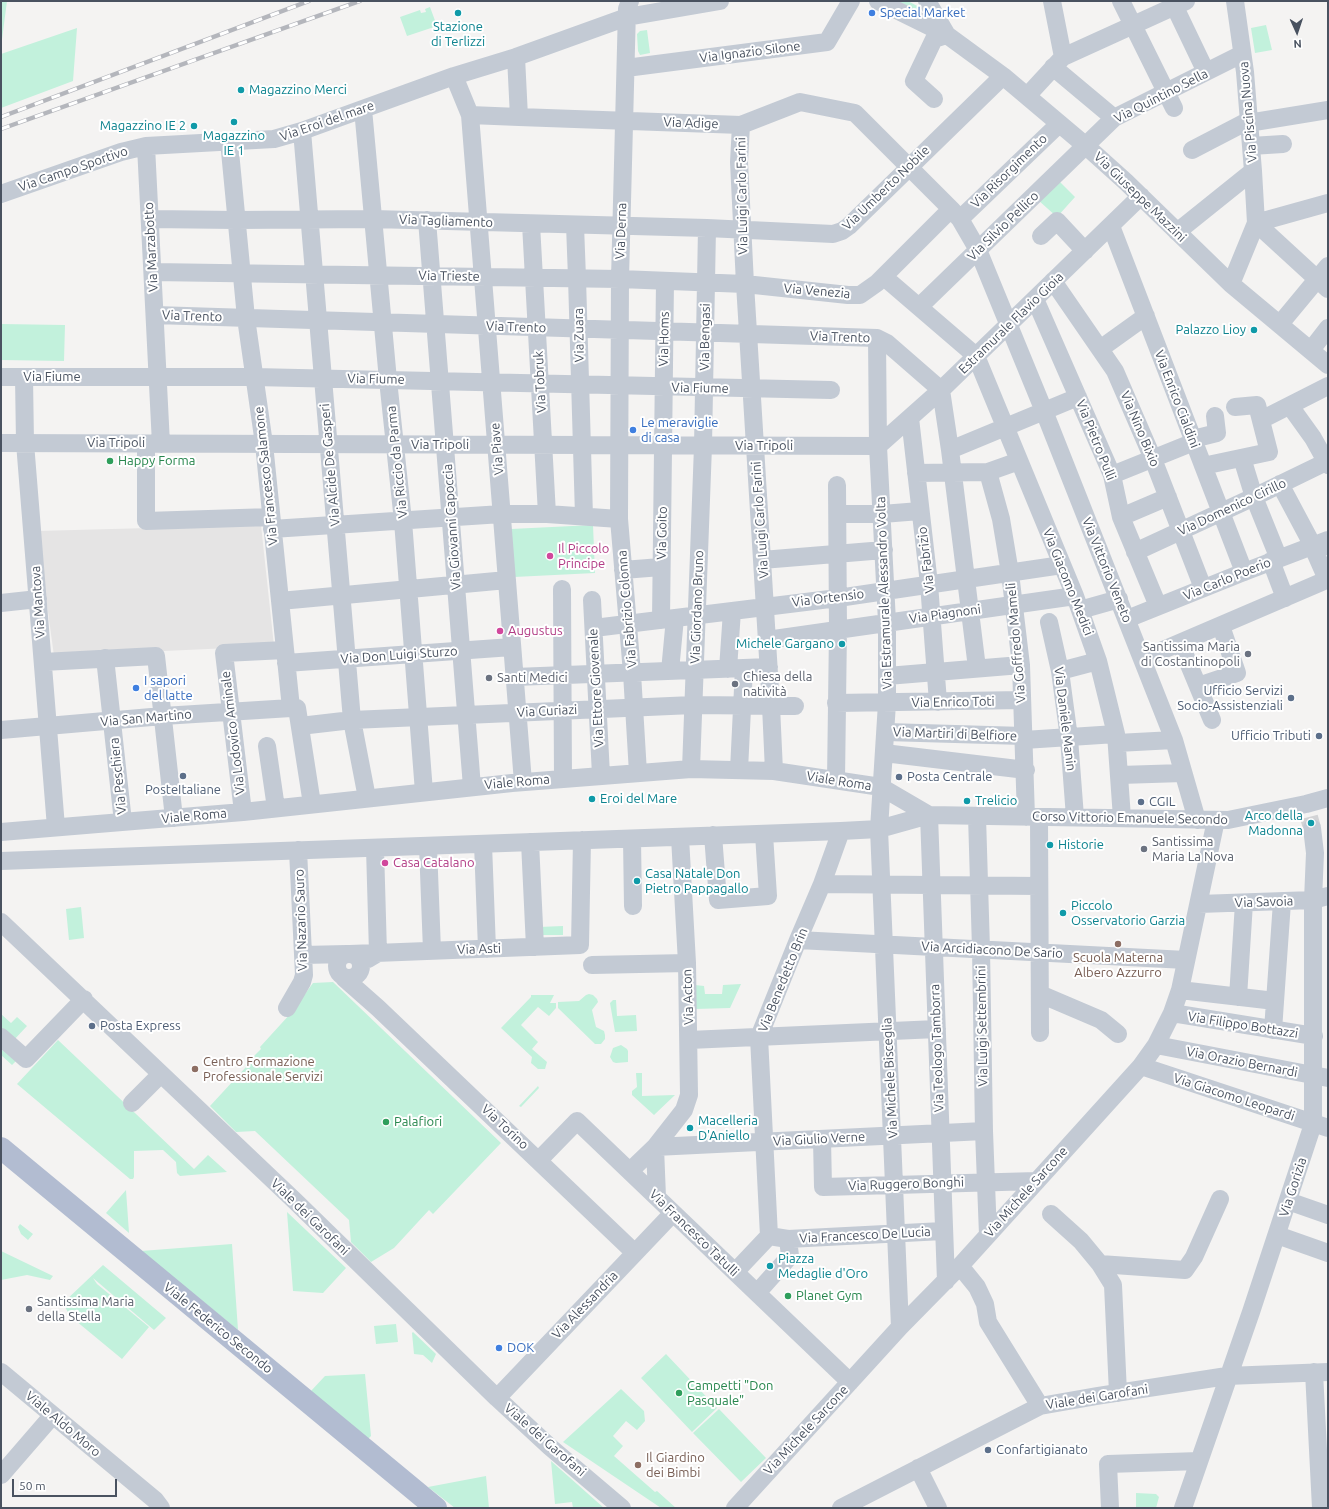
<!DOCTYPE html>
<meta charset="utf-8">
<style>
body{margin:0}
#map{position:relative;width:1329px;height:1509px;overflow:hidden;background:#f4f3f2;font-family:Ubuntu,sans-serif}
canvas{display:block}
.frame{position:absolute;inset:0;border:2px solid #495260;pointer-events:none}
.north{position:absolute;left:1277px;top:12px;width:40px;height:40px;-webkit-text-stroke:3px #fff;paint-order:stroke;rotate:177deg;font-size:11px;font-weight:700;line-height:16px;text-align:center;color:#495260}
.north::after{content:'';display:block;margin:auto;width:14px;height:18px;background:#495260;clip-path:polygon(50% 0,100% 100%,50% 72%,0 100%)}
.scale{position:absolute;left:12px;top:1479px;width:105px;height:18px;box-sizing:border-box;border:2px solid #495260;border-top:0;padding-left:5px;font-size:12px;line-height:14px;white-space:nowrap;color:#495260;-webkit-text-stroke:3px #fff;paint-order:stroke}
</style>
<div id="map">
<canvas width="1329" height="1509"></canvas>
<div class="frame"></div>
<div class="north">N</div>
<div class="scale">50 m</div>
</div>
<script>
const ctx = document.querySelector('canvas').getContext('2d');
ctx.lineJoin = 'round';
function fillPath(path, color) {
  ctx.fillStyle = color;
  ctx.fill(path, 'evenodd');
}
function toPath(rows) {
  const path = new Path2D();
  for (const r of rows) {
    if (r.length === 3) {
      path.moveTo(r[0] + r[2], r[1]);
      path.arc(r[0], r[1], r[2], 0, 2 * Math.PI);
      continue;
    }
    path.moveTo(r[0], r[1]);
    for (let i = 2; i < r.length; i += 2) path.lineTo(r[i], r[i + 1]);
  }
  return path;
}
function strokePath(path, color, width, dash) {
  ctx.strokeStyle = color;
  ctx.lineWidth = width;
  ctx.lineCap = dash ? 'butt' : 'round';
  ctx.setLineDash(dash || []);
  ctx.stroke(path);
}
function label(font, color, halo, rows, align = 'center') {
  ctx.font = font + ' Ubuntu,sans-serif';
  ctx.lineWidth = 4;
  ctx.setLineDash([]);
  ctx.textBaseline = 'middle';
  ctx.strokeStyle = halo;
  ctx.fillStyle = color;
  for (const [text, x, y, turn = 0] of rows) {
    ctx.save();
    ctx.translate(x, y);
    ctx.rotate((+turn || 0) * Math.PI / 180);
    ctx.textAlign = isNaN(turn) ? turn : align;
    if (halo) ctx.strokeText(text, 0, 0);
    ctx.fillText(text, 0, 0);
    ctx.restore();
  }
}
const education = toPath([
 [261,525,274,646,54,656,37,531]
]);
const green = toPath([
 [1,1,7,1,1,47],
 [897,1,908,1,919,7,917,10],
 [430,7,437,26,407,36,400,17,420,10,421,13,426,12,425,9],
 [1266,25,1272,50,1255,53,1251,28],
 [77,28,73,81,1,108,1,54],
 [647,30,650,53,640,55,638,51,637,34,640,31],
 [1059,181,1075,197,1057,217,1038,200],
 [1,324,65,325,64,361,1,360],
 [593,525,595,573,514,577,511,529],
 [81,907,84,938,69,940,66,909],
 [563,926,563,935,539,935,539,927],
 [333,982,501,1143,433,1214,429,1210,394,1248,371,1262,351,1242,349,1220,255,1131,236,1132,210,1106,246,1067,245,1065,261,1049,260,1047,291,1013,313,983],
 [741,984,730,1008,695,1009,695,985,704,986,705,994,722,994,723,985],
 [589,994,593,995,597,999,598,1002,592,1010,596,1027,604,1031,605,1035,605,1039,601,1044,595,1044,558,1008,558,1002,579,1001,586,995],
 [531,995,554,995,550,1003,556,1003,556,1008,549,1016,538,1007,521,1025,538,1042,532,1049,547,1062,545,1069,538,1069,531,1063,532,1057,501,1028,531,997],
 [613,1000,616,1000,617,1016,636,1015,637,1031,615,1032,610,1003],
 [1,1014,11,1023,17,1017,27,1026,13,1041,1,1030],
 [58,1040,194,1169,208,1155,227,1172,180,1176,177,1173,176,1162,163,1150,134,1151,134,1177,133,1179,130,1179,17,1084],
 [621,1045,627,1049,628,1051,628,1062,616,1063,613,1062,610,1057,613,1048],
 [4,1048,17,1060,12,1065,1,1055,1,1052],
 [636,1073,642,1073,642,1096,675,1095,654,1115,632,1095,632,1091,637,1087],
 [538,1086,539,1088,521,1107,519,1106],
 [126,1190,129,1233,106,1213],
 [287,1212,346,1268,323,1293,293,1291],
 [20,1224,33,1234,28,1240,21,1234,18,1227],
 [232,1244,238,1330,141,1251],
 [1,1251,53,1276,50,1280,27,1275,1,1280],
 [103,1265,166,1318,154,1330,93,1278,97,1284,149,1327,122,1359,70,1316,63,1303],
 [396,1324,398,1342,376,1344,374,1326],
 [413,1332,436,1354,432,1363,423,1355,414,1354,412,1333],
 [666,1354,717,1408,692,1432,641,1378],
 [365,1374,371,1436,367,1440,310,1392,325,1376],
 [621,1389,644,1411,645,1421,637,1430,626,1421,613,1436,623,1446,614,1456,655,1492,657,1491,676,1508,661,1508,563,1442],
 [719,1409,766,1458,741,1482,693,1433],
 [551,1461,604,1508,573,1508,572,1502,555,1504],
 [486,1476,489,1508,455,1508,428,1487],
 [1136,1493,1156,1494,1159,1497,1156,1508,1136,1508]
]);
const minorTunnel = toPath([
 [1309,817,1312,828]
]);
const minor = toPath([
 [630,1,627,9,620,279,619,519,632,673,638,773],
 [878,1,947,35],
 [927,1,947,35,1003,76,1086,146,1126,182,1231,284,1328,365],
 [1052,1,1063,57],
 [1121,1,1174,108],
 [1172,1,1206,72],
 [1053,67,1114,118],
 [626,68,827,42,851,1],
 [454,76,470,115,519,117,516,57],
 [1027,96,1063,57,1186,1],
 [934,99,914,81,934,39,947,35],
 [363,109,388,380,403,521,424,792],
 [470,115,523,782],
 [519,117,741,125,800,102,855,113,951,209,960,219,978,250,1044,411,1174,740,1197,820],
 [741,125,739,162,745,284,771,706,774,771],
 [302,131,352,720,367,798],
 [229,141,246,318,264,444,291,708,297,708,312,804],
 [146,146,161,444],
 [1251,146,1283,144],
 [1192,150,1242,124,1328,110],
 [1,194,121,152,146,146,274,139,302,131,454,76,516,57,627,17,720,1],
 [150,219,236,220,373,219,707,228,833,234,842,231,849,226,1003,76],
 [960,219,1059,124],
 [427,220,472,787],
 [1256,223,1328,289],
 [1256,223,1328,203],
 [531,224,547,514],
 [575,225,577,278,584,516],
 [1111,226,1244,572],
 [1177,232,1253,171],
 [1041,236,1057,221,1085,251],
 [153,272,620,279,745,284,848,295,860,295,877,283,951,209],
 [884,277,976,356,1075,596,1098,661,1116,734,1122,818],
 [1053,281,1115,371,1153,459,1203,588],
 [1231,284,1256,223,1253,171,1245,72,1235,1],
 [1035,299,1112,475,1121,517,1158,606],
 [919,307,1114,118,1242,54],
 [155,315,877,338,887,343,941,390,950,450,977,668],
 [1280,324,1328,266],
 [877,338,878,446,887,622,887,703,879,829,900,1327],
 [1100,349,1146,316],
 [1311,350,1328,328],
 [1,377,254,377,831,390],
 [24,377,25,443,56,827],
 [1290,406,1313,438,1328,465],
 [910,418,929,584,938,702],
 [1261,420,1328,386],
 [1193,439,1217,433,1215,416],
 [1,443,878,446],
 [146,444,146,521,271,517],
 [878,446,941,390,1141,196],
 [950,450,1078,397],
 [1242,458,1254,497,1279,559],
 [1203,466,1269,452,1257,405,1235,407],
 [988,472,1001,519,1010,573,1021,665,1026,817],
 [916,473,988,472,1019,461],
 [1112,475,1194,442],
 [1280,484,1313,546],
 [838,514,882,514,920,511],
 [1121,517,1168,497],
 [272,529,502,514,547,514,619,519],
 [1328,545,1314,550,1325,575,1328,573],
 [1135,552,1254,497,1328,461],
 [762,560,884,550],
 [1271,561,1285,598],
 [623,570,661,567],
 [562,589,563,778],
 [592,600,601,775],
 [280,601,507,580],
 [1,603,38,599],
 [1080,610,1119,599],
 [1127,619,1244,572,1328,540],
 [661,620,665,281],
 [1049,622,1060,671,1069,738,1075,817],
 [594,628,838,598,1062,565],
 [767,640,1075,596],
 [1180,643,1212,720],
 [105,658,123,822],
 [1142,659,1324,581,1328,577],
 [43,662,156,656,174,818],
 [286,663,512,647],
 [728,669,732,611],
 [670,671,675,618],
 [1060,671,1098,661],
 [887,676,1021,665],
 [515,677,769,667],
 [1198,686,1237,673,1221,626],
 [836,703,1022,700],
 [300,726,352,720,693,705,795,706],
 [1,730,163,716,291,708],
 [886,732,1024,736],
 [1024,740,1116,734],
 [1117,743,1174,740],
 [267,746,276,808],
 [884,753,1026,770],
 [691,769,703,446,707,228],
 [739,770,744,668],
 [1120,775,1183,773],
 [836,780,838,629,837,485],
 [243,812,224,653,285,650],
 [929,815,946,1281],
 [977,816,981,949,984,1131,988,1235],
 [1039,817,1040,1033],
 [841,831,822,884,798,940,759,1037,769,1236,788,1239,943,1231],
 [1,832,243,812,512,783,691,769,774,771,881,787,929,815],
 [713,835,718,900,768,896,764,834],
 [632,839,633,906],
 [530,842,535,947],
 [483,844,487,949],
 [428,846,432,951],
 [1,861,841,831,879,829,929,815,1228,820,1306,804,1328,798],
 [822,884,1039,886],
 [1199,904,1313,900,1328,896],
 [1,922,295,1201,497,1398,550,1447,622,1508],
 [798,940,1186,960],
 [349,966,12],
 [350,954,580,945,582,840],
 [303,955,347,954],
 [368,959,378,953,375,848],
 [592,965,687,963],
 [344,978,378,1008,635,1253],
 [1180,990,1275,1001],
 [1040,994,1101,1020,1118,1034],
 [1238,997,1244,903],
 [287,1008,302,982,304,975,298,850],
 [1172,1013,1314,1036],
 [1273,1030,1282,902],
 [1,1037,26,1059,84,999],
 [689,1040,937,1029],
 [1156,1045,1328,1078],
 [1141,1066,1328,1128],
 [132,1103,161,1074],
 [822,1139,823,1187,1037,1181],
 [655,1147,984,1131],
 [655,1147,657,1197],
 [539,1160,577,1121,850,1382],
 [630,1171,655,1147,684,1110,689,1095,687,963,680,837],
 [1288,1201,1328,1215],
 [1051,1214,1081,1241,1100,1264,1113,1285,1118,1393],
 [1277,1235,1328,1253],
 [1100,1264,1185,1270,1194,1257,1220,1199],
 [960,1266,977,1287,985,1304,988,1322,1040,1406],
 [735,1272,769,1236],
 [757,1293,790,1256,788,1239],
 [1,1372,155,1500,161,1508],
 [1314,1372,1321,1508],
 [497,1398,673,1213],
 [918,1468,938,1508],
 [1,1475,53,1415],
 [735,1508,900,1327,960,1266,1141,1066,1156,1045,1172,1013,1180,990,1216,820],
 [841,1508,1040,1406,1097,1396,1227,1376,1328,1372],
 [1110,1508,1108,1464,1199,1461],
 [1183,1508,1251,1312,1313,1124,1313,900,1315,853,1312,828]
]);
const major = toPath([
 [1,1148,436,1508]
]);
const rail = toPath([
 [1,117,309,1],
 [1,129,360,1]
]);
const markers = [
 [458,13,4,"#0f9aa8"],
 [872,13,4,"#3f7fe0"],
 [241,90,4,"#0f9aa8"],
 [234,122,4,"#0f9aa8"],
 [194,126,4,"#0f9aa8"],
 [1254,330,4,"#0f9aa8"],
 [633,430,4,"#3f7fe0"],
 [110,461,4,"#2e9e5b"],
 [550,556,4,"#d1479c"],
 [500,631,4,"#d1479c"],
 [842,644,4,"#0f9aa8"],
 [1248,654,4,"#6b7280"],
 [489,678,4,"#6b7280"],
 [735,684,4,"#6b7280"],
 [136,688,4,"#3f7fe0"],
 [1291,698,4,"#5c6f8a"],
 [1319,736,4,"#5c6f8a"],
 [183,776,4,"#5c6f8a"],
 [899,777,4,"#5c6f8a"],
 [592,799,4,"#0f9aa8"],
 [967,801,4,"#0f9aa8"],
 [1141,802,4,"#5c6f8a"],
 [1311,823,4,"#0f9aa8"],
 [1050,845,4,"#0f9aa8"],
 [1144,849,4,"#6b7280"],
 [385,863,4,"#d1479c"],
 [637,881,4,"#0f9aa8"],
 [1063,913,4,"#0f9aa8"],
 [1118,944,4,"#8d6e63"],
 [92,1026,4,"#5c6f8a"],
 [195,1069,4,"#8d6e63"],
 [386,1122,4,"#2e9e5b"],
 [690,1128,4,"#0f9aa8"],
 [770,1266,4,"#0f9aa8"],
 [788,1296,4,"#2e9e5b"],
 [29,1309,4,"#6b7280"],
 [499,1348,4,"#3f7fe0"],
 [679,1393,4,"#2e9e5b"],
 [988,1450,4,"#5c6f8a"],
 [638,1465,4,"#8d6e63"]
];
const shopNames = [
 ["Special Market",880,13],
 ["Le meraviglie",641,423],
 ["di casa",641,438],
 ["I sapori",144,681],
 ["del latte",144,696],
 ["DOK",507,1348]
];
const cultureNames = [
 ["Stazione",458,27,"center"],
 ["di Terlizzi",458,42,"center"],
 ["Magazzino Merci",249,90],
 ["Magazzino IE 2",186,126,"right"],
 ["Magazzino",234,136,"center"],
 ["IE 1",234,151,"center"],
 ["Palazzo Lioy",1246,330,"right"],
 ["Michele Gargano",834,644,"right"],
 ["Eroi del Mare",600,799],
 ["Trelicio",975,801],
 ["Arco della",1303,816,"right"],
 ["Madonna",1303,831,"right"],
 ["Historie",1058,845],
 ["Casa Natale Don",645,874],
 ["Pietro Pappagallo",645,889],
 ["Piccolo",1071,906],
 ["Osservatorio Garzia",1071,921],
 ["Macelleria",698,1121],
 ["D'Aniello",698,1136],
 ["Piazza",778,1259],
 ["Medaglie d'Oro",778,1274]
];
const streetNames = [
 ["Via Ignazio Silone",750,52,-7],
 ["Via Quintino Sella",1161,96,-27],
 ["Via Piscina Nuova",1248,112,-95],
 ["Via Eroi del mare",327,121,-19],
 ["Via Adige",691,123,2],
 ["Via Campo Sportivo",73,169,-19],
 ["Via Risorgimento",1009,171,-44],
 ["Via Umberto Nobile",886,188,-44],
 ["Via Luigi Carlo Farini",742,196,-91],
 ["Via Giuseppe Mazzini",1140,197,44],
 ["Via Tagliamento",446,221,2],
 ["Via Silvio Pellico",1003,226,-44],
 ["Via Derna",621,231,-88],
 ["Via Marzabotto",151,247,-93],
 ["Via Trieste",449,276,1],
 ["Via Venezia",817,291,5],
 ["Via Trento",192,316,2],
 ["Estramurale Flavio Gioia",1011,323,-44],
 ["Via Trento",516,327,2],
 ["Via Zuara",579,335,-91],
 ["Via Bengasi",705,337,-89],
 ["Via Trento",840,337,2],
 ["Via Homs",664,339,-89],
 ["Via Fiume",52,377],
 ["Via Fiume",376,379,1],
 ["Via Tobruk",540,382,-93],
 ["Via Fiume",700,388,1],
 ["Via Enrico Cialdini",1177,399,69],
 ["Via Nino Bixio",1140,429,67],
 ["Via Pietro Pulli",1096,440,68],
 ["Via Tripoli",116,443],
 ["Via Tripoli",440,445],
 ["Via Tripoli",764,446],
 ["Via Piave",497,449,-95],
 ["Via Riccio da Parma",397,462,-96],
 ["Via Alcide De Gasperi",330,465,-95],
 ["Via Francesco Salamone",266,476,-96],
 ["Via Domenico Cirillo",1232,507,-25],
 ["Via Luigi Carlo Farini",760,520,-94],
 ["Via Giovanni Capoccia",452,527,-94],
 ["Via Goito",662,533,-89],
 ["Via Fabrizio",926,560,-97],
 ["Via Vittorio Veneto",1107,570,68],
 ["Via Carlo Poerio",1227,579,-22],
 ["Via Giacomo Medici",1068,582,68],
 ["Via Estramurale Alessandro Volta",884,593,-92],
 ["Via Ortensio",828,598,-7],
 ["Via Mantova",38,602,-94],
 ["Via Giordano Bruno",697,607,-88],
 ["Via Fabrizio Colonna",627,609,-95],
 ["Via Piagnoni",945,614,-8],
 ["Via Goffredo Mameli",1016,643,-95],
 ["Via Don Luigi Sturzo",399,655,-4],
 ["Via Ettore Giovenale",596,688,-93],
 ["Via Enrico Toti",953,702,-1],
 ["Via Curiazi",547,711,-3],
 ["Via San Martino",146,718,-5],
 ["Via Daniele Manin",1065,719,83],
 ["Via Lodovico Aminale",233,733,-97],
 ["Via Martiri di Belfiore",955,734,2],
 ["Via Peschiera",118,776,-96],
 ["Viale Roma",839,781,9],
 ["Viale Roma",517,782,-5],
 ["Viale Roma",194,816,-5],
 ["Corso Vittorio Emanuele Secondo",1130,818,1],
 ["Via Savoia",1264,902,-2],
 ["Via Nazario Sauro",301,920,-92],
 ["Via Asti",479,949,-2],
 ["Via Arcidiacono De Sario",992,950,3],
 ["Via Benedetto Brin",783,980,-68],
 ["Via Acton",688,997,-92],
 ["Via Filippo Bottazzi",1243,1025,9],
 ["Via Luigi Settembrini",982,1026,-91],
 ["Via Teologo Tamborra",937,1048,-92],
 ["Via Orazio Bernardi",1242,1062,11],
 ["Via Michele Bisceglia",890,1078,-93],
 ["Via Giacomo Leopardi",1234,1097,18],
 ["Via Torino",505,1127,43],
 ["Via Giulio Verne",819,1139,-3],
 ["Via Ruggero Bonghi",906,1184,-2],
 ["Via Gorizia",1293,1187,-72],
 ["Via Michele Sarcone",1026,1192,-48],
 ["Viale dei Garofani",310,1217,44],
 ["Via Francesco Tatulli",694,1233,44],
 ["Via Francesco De Lucia",865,1235,-3],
 ["Via Alessandria",585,1305,-46],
 ["Viale Federico Secondo",218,1328,39],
 ["Viale dei Garofani",1097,1397,-9],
 ["Viale Aldo Moro",63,1424,40],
 ["Via Michele Sarcone",806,1430,-47],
 ["Viale dei Garofani",545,1440,41]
];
const leisureNames = [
 ["Happy Forma",118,461],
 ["Palafiori",394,1122],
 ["Planet Gym",796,1296],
 ["Campetti \"Don",687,1386],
 ["Pasquale\"",687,1401]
];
const hotelNames = [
 ["Il Piccolo",558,549],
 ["Principe",558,564],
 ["Augustus",508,631],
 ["Casa Catalano",393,863]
];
const worshipNames = [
 ["Santissima Maria",1240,647,"right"],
 ["di Costantinopoli",1240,662,"right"],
 ["Chiesa della",743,677],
 ["natività",743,692],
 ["Santi Medici",497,678],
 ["Santissima",1152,842],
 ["Maria La Nova",1152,857],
 ["Santissima Maria",37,1302],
 ["della Stella",37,1317]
];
const serviceNames = [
 ["Ufficio Servizi",1283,691,"right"],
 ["Socio-Assistenziali",1283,706,"right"],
 ["Ufficio Tributi",1311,736,"right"],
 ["Posta Centrale",907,777],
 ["PosteItaliane",183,790,"center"],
 ["CGIL",1149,802],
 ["Posta Express",100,1026],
 ["Confartigianato",996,1450]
];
const educationNames = [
 ["Scuola Materna",1118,958,"center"],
 ["Albero Azzurro",1118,973,"center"],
 ["Centro Formazione",203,1062],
 ["Professionale Servizi",203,1077],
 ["Il Giardino",646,1458],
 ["dei Bimbi",646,1473]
];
fillPath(education, '#e5e4e4');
fillPath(green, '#c2f1dc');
strokePath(minorTunnel, '#d2d3d5', 18, [18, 9]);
strokePath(minor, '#c3cad4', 18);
strokePath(major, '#b2bcd1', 22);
strokePath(rail, '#b4b6bc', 4.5);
strokePath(rail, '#fff', 3, [9]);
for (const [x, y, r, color] of markers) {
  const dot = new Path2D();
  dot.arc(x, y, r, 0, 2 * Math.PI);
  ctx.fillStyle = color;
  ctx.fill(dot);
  strokePath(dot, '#fff', 1.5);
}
label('13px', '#366cbe', '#fff', shopNames, 'left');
label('13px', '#0d838f', '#fff', cultureNames, 'left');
label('13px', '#495260', '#fff', streetNames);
label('13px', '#27864d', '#fff', leisureNames, 'left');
label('13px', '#b23c85', '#fff', hotelNames, 'left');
label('13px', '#5b616d', '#fff', worshipNames, 'left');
label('13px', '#4e5e75', '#fff', serviceNames, 'left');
label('13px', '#785e54', '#fff', educationNames, 'left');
</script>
